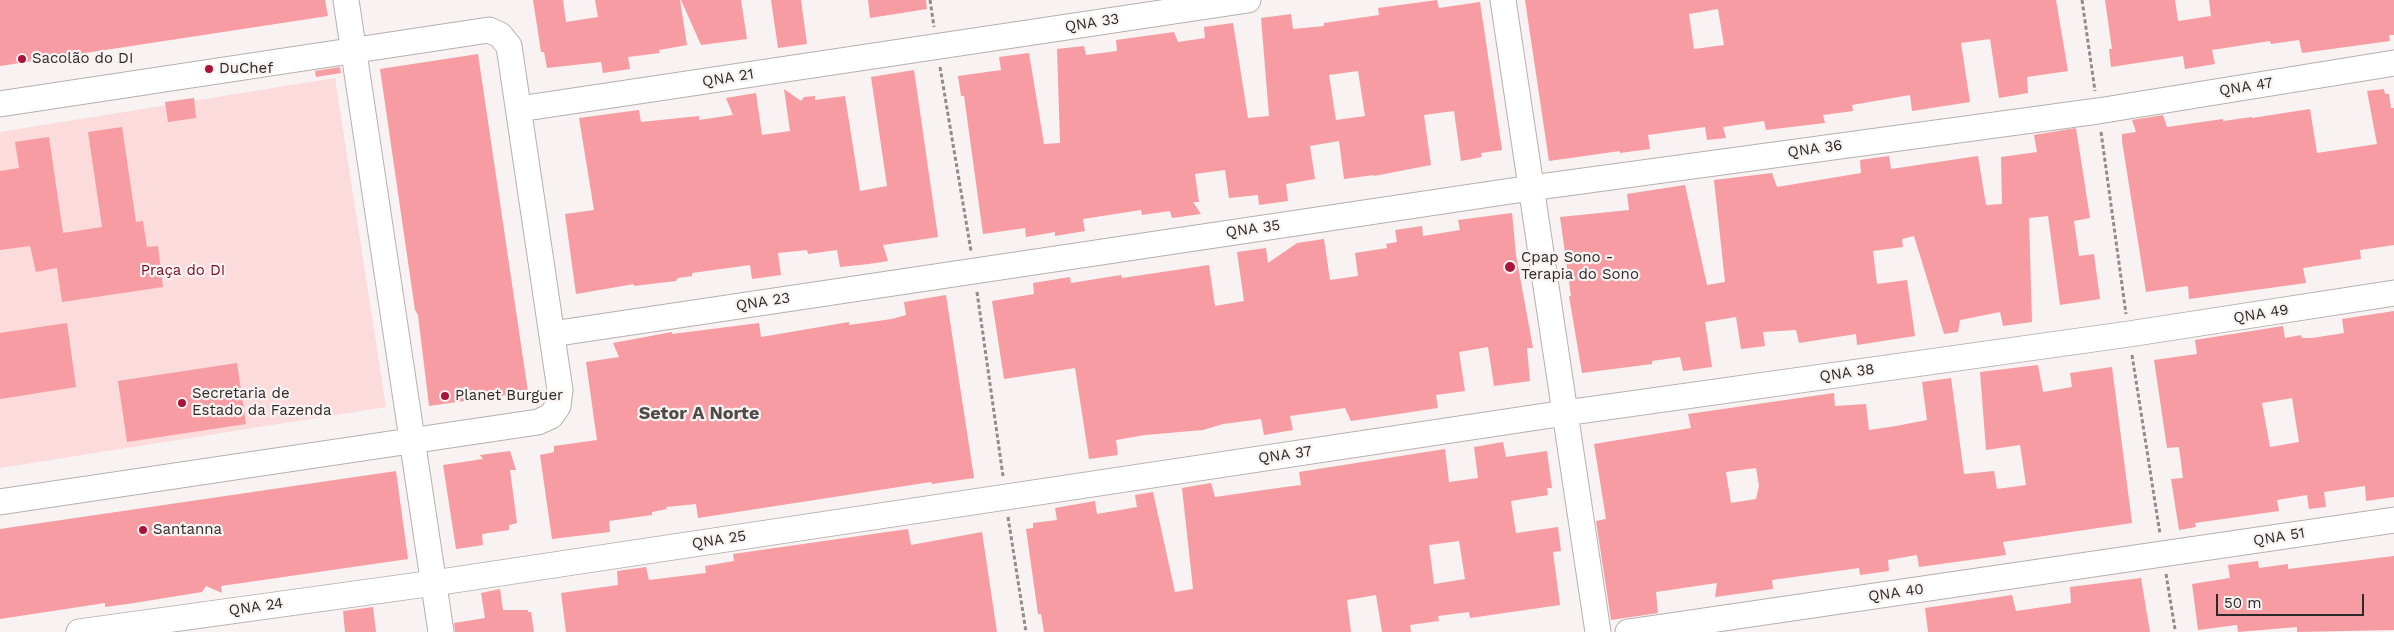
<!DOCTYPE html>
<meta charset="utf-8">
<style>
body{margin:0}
#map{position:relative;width:2394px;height:632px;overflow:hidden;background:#f8f2f2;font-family:"Work Sans",sans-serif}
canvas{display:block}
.scale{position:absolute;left:2216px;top:594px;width:148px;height:22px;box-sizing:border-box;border:2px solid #2b2929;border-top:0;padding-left:6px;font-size:15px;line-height:18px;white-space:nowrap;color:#2b2929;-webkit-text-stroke:4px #f8f2f2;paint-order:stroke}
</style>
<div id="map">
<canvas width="2394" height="632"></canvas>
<div class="scale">50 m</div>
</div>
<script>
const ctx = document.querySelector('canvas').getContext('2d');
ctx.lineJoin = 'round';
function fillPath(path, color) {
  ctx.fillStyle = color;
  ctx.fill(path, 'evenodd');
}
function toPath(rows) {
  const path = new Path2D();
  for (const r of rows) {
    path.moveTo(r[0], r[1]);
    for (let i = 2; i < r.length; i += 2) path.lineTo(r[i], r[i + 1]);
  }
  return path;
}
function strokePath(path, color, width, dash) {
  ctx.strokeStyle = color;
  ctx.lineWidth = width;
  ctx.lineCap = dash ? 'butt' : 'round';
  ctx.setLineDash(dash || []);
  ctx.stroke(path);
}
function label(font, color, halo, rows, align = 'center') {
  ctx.font = font + ' "Work Sans",sans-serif';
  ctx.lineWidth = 4.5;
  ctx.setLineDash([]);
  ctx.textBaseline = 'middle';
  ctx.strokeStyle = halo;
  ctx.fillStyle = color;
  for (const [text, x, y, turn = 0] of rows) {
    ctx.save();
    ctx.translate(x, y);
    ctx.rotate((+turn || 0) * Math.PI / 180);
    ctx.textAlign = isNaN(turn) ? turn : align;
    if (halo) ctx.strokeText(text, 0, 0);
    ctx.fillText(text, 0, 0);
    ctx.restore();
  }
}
const green = toPath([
 [335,78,386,407,0,468,0,132]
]);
const building = toPath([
 [0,0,325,0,328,16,0,66],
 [533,0,563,0,566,22,598,17,595,0,680,0,687,45,659,50,660,53,628,57,630,69,603,73,601,62,547,68,544,52,541,52],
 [681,0,741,0,747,39,701,45],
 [771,0,801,0,807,44,778,48],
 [868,0,926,0,927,9,870,18],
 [1437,0,1439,8,1480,2,1502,150,1481,153,1482,157,1461,161,1454,111,1424,115,1431,165,1374,176,1374,175,1344,179,1339,141,1310,146,1315,179,1286,184,1288,201,1259,205,1258,195,1229,198,1225,170,1195,174,1199,202,1193,202,1201,214,1172,218,1170,211,1142,215,1141,210,1083,219,1085,231,1055,236,1055,232,1026,237,1025,228,983,234,964,96,961,96,958,76,1001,70,999,57,1029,53,1044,144,1060,143,1057,49,1084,46,1086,55,1117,51,1116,40,1174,32,1178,42,1205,38,1204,27,1233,23,1248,118,1269,116,1261,18,1291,14,1293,29,1324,26,1324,23,1379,15,1378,8],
 [1358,71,1365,116,1336,120,1329,75],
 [1525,0,2056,0,2068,71,2027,77,2028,93,1999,98,1990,39,1961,43,1970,102,1912,111,1910,95,1852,105,1853,111,1823,115,1825,123,1766,130,1764,121,1723,127,1726,138,1707,140,1705,127,1648,135,1650,149,1620,153,1620,151,1549,161],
 [1718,9,1724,45,1694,49,1689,14],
 [2105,0,2175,0,2178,21,2211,16,2209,0,2394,0,2394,35,2389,35,2390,41,2302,53,2299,40,2271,44,2270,41,2212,50,2215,64,2185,69,2183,56,2111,67,2109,49,2112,49],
 [478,54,528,392,429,406,418,315,415,310,380,69],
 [340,67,341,73,316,77,315,71],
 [914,70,938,237,883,245,888,261,869,264,840,267,837,250,808,254,807,250,778,253,781,275,752,279,750,265,692,273,692,276,678,278,676,281,634,286,634,284,576,294,565,214,594,210,579,118,639,110,641,122,699,116,699,120,733,115,726,98,756,93,762,135,790,131,784,89,801,101,804,97,815,96,815,100,845,96,860,191,887,186,871,77],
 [2384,89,2385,94,2389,94,2391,108,2394,108,2394,245,2360,250,2361,259,2303,268,2306,283,2189,299,2188,286,2146,292,2122,141,2122,134,2136,132,2132,120,2163,115,2167,127,2223,119,2223,121,2252,117,2252,118,2310,109,2317,153,2377,144,2367,91],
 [194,98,196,118,168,122,165,102],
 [122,127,136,222,143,221,147,247,158,246,163,287,62,302,57,268,36,272,30,246,0,250,0,171,19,168,15,142,49,137,63,233,102,227,88,132],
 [2076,128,2090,218,2074,221,2079,256,2094,254,2100,299,2060,305,2048,216,2029,218,2032,322,2003,326,2000,312,1960,320,1958,332,1944,334,1914,236,1902,239,1903,247,1873,251,1877,284,1907,280,1915,336,1857,345,1856,334,1799,343,1796,330,1763,332,1765,346,1741,349,1736,317,1705,322,1712,367,1683,371,1680,357,1652,361,1652,364,1582,373,1569,296,1571,296,1560,217,1629,210,1627,194,1685,185,1707,285,1725,282,1714,180,1772,173,1777,187,1861,173,1860,160,1889,156,1891,169,1978,156,1986,205,2002,204,2001,157,2037,152,2034,135],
 [1512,213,1516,255,1533,348,1527,348,1530,381,1494,386,1488,347,1459,352,1465,391,1436,395,1438,408,1351,421,1345,408,1290,416,1293,430,1264,435,1261,419,1223,424,1203,430,1145,435,1116,440,1118,455,1089,459,1075,368,1004,379,992,301,1034,294,1033,283,1070,277,1071,283,1121,275,1122,278,1209,265,1215,306,1244,301,1237,252,1266,248,1268,263,1297,243,1324,239,1330,280,1358,276,1355,253,1387,248,1386,244,1397,242,1395,230,1422,226,1423,236,1460,230,1458,220],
 [946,295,974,478,932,484,931,482,698,518,696,504,666,507,667,509,652,512,652,515,609,521,610,532,552,539,540,455,554,452,554,446,597,440,586,362,619,357,613,343,672,332,672,334,759,323,761,337,849,322,849,325,892,319,906,315,904,302],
 [2394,311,2394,497,2366,501,2365,486,2324,492,2326,507,2309,509,2307,495,2277,500,2279,511,2195,523,2196,527,2179,530,2171,479,2183,478,2179,447,2167,448,2154,360,2197,354,2195,340,2283,326,2285,338,2301,335,2302,338,2312,338,2344,333,2342,319],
 [2292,398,2299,442,2270,447,2262,403],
 [67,323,76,387,0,399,0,333],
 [237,363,246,424,127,442,118,381],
 [2038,365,2043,392,2072,387,2070,373,2112,367,2132,523,2003,542,2006,555,1919,567,1917,555,1888,560,1889,571,1860,575,1859,568,1772,580,1773,589,1715,597,1717,583,1656,592,1658,613,1611,620,1596,521,1606,519,1594,444,1691,428,1688,414,1834,393,1835,406,1866,404,1869,430,1896,426,1927,420,1922,382,1951,378,1964,474,1994,471,1997,489,2026,485,2020,445,1986,450,1980,372],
 [1756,468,1759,486,1756,499,1731,503,1726,472],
 [1503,442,1506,457,1547,451,1552,488,1547,488,1548,495,1511,501,1516,533,1558,527,1561,551,1553,552,1560,605,1470,618,1469,612,1438,616,1439,621,1410,625,1411,632,1382,632,1376,595,1347,600,1351,632,1044,632,1041,614,1038,614,1026,529,1033,528,1033,523,1057,520,1055,508,1095,501,1097,514,1137,507,1135,495,1153,492,1175,592,1193,589,1182,488,1211,483,1215,497,1285,487,1301,485,1299,472,1445,449,1449,482,1478,478,1474,447],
 [1459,541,1465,579,1434,584,1429,545],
 [510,451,516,470,510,470,517,523,509,525,509,530,482,534,483,545,456,549,443,465,483,459,480,455],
 [396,471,408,559,221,586,222,593,206,586,202,592,134,603,105,607,105,603,0,619,0,529],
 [908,529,911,545,982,532,997,632,566,632,561,593,618,585,617,571,646,567,649,580,706,573,705,566,734,561,733,554],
 [2394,556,2394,630,2297,632,2297,627,2238,632,2237,625,2198,630,2192,584,2230,578,2228,565,2258,561,2259,568,2288,564,2288,569],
 [2141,578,2150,632,1928,632,1925,608,2012,595,2016,611,2071,603,2070,587],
 [500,589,503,610,528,610,528,612,531,612,534,632,455,632,454,623,485,618,481,593],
 [373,607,376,632,345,632,343,611]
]);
const path = toPath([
 [930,0,934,27],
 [2082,0,2095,91],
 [940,67,971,251],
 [2101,132,2126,314],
 [977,292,1003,476],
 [2132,355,2160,534],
 [1008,517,1026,632],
 [2166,574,2175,629]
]);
const minor = toPath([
 [346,0,441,632],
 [1503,0,1598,632],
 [0,104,489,30,500,35,509,46,560,390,558,406,551,416,538,422,0,502],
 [519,109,1248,0],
 [552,334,1531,188,2098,111,2394,63],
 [79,632,434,583,1565,413,2129,334,2394,293],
 [1628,632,2394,520]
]);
const markers = [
 [22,59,5,"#aa1439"],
 [209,69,5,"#aa1439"],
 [1510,267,6,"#aa1439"],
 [445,396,5,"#aa1439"],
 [182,403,5,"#aa1439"],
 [143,530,5,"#aa1439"]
];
const streetNames = [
 ["QNA 33",1092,23,-9],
 ["QNA 21",728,78,-9],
 ["QNA 47",2246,87,-9],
 ["QNA 36",1815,149,-8],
 ["QNA 35",1253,229,-8],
 ["QNA 23",763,302,-9],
 ["QNA 49",2261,314,-9],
 ["QNA 38",1847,373,-8],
 ["QNA 37",1285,455,-8],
 ["QNA 51",2279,537,-9],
 ["QNA 25",719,540,-9],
 ["QNA 40",1896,593,-8],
 ["QNA 24",256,607,-8]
];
const poiNames = [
 ["Sacolão do DI",32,59],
 ["DuChef",219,69],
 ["Cpap Sono -",1521,258],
 ["Terapia do Sono",1521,275],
 ["Secretaria de",192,394],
 ["Estado da Fazenda",192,411],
 ["Planet Burguer",455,396],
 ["Santanna",153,530]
];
const parkNames = [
 ["Praça do DI",183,271]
];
const quarterNames = [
 ["Setor A Norte",699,414]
];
fillPath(green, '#fcdbdc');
fillPath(building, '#f69ca2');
strokePath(minor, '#b6b0b0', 27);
strokePath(path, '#908c8c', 3, [4, 2.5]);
strokePath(minor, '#fff', 25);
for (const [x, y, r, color] of markers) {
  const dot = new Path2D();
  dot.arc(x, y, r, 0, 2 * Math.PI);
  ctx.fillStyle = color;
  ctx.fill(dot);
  strokePath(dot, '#f8f2f2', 2);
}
label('15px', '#2b2929', '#f8f2f2', streetNames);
label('15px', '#2b2929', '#f8f2f2', poiNames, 'left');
label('15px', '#770c26', '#f8f2f2', parkNames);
label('bold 18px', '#504b4b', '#f8f2f2', quarterNames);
</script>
